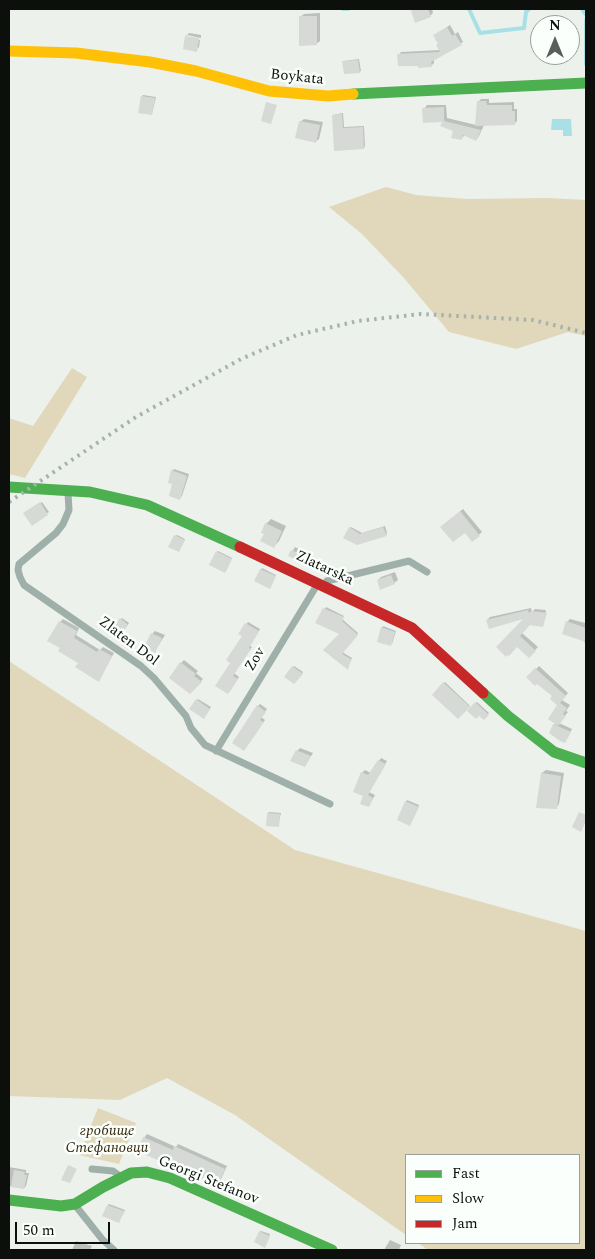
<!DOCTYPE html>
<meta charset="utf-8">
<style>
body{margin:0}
#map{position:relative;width:595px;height:1259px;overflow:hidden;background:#ecf1ec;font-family:Spectral,serif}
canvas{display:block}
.frame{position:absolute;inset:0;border:10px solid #0c0f0c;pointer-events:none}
.legend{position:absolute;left:405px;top:1154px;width:175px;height:90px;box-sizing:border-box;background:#fbfffb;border:1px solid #9b9f9b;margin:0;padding:6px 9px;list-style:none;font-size:15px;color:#0c0f0c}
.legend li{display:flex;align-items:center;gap:10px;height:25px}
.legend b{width:25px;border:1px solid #9b9f9b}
.north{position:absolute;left:530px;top:15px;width:50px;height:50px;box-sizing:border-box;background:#fbfffb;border:1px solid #9b9f9b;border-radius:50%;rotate:0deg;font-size:14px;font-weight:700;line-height:20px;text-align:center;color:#0c0f0c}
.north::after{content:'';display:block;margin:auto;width:18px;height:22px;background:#5a5e5a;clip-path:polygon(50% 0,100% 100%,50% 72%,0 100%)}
.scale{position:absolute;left:15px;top:1222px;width:95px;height:22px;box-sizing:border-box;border:2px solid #0c0f0c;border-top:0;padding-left:6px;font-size:15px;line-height:18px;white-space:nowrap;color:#0c0f0c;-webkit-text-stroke:4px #fbfffb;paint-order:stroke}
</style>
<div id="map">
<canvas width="595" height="1259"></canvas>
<div class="frame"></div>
<ul class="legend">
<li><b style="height:6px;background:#4caf50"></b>Fast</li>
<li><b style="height:6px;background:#ffc107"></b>Slow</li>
<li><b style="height:6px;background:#c62828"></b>Jam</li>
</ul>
<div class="north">N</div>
<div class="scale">50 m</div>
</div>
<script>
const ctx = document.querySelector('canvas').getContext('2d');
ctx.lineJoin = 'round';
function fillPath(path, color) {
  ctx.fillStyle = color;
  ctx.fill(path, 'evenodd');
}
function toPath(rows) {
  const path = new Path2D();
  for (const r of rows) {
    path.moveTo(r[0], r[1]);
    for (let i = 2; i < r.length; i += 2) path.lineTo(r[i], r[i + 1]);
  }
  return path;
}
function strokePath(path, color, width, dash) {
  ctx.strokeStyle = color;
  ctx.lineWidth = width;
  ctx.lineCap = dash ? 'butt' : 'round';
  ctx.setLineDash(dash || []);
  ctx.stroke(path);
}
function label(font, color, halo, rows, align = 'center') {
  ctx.font = font + ' Spectral,serif';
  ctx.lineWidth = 5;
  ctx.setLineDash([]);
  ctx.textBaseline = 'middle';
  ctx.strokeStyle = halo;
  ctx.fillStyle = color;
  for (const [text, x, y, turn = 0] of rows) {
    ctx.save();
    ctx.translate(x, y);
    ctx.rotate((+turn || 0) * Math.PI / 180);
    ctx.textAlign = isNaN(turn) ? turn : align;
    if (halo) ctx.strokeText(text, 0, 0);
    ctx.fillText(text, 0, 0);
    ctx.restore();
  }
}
const green = toPath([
 [386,187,416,195,467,199,547,198,586,200,586,336,568,332,516,349,449,332,404,278,362,234,329,207],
 [72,368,87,377,25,478,9,474,9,418,33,426],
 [9,661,295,850,586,931,586,1250,428,1250,418,1243,579,1243,579,1155,406,1155,406,1235,235,1115,167,1078,120,1100,9,1096],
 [98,1108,136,1123,119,1164,79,1155]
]);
const water = toPath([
 [552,119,571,119,572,136,563,136,563,130,551,130]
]);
const shadow = toPath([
 [414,9,432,9,433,13,430,16,412,11],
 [320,13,320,41,316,44,300,17,304,14],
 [450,25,455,34,458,32,463,42,434,59,434,63,431,66,419,64,399,55,401,52,440,50,440,43,435,35],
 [189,33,201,35,201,38,187,35],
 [187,35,187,37,200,40,199,47,196,50,186,36],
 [359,59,361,71,359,72,344,61],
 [143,95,156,97,152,114,142,96],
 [481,99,489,99,489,103,514,102,514,109,517,109,517,121,514,124,484,125,479,136,476,140,465,135,461,139,455,131,443,121,424,109,427,105,446,105,447,118,476,125,478,102],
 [343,113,344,127,364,126,365,146,364,148,335,149,333,115],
 [304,119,323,122,319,139,315,142,300,122],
 [174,469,189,474,182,496,180,498,174,483,172,471],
 [42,502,49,512,32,524,25,512],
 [463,509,482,532,473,540,465,531,442,527],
 [271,519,286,526,279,541,274,546,265,533,266,524],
 [385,526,387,533,386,535,357,544,350,528,351,527,362,533],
 [177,535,185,539,180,549,175,536],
 [295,547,305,552,303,556,313,562,310,565,290,555],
 [218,551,232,558,226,571,217,552],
 [262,568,276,575,271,586,261,570],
 [395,572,398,580,394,583,378,580,381,577],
 [326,607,344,616,342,619,358,633,342,652,352,658,348,667,325,649,341,634,317,622],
 [531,608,532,612,535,609,546,610,543,626,530,624,522,633,538,647,529,656,517,646,509,655,527,617,487,620,490,617],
 [122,618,129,623,120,635,121,619],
 [63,619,79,628,76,635,100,650,103,647,114,653,99,680,61,648,60,622],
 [570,619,585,623,586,622,586,644,567,622],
 [248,622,260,629,250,646,252,647,234,673,239,677,230,691,231,663,243,636,240,634],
 [383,626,396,631,392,644,382,628],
 [155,631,165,635,155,651,152,634],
 [184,660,198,671,196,673,203,679,190,693,181,663],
 [294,666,303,672,294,683,285,676],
 [539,666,568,693,562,700,570,705,566,711,568,712,559,723,572,729,565,742,554,725,556,723,559,705,554,696,528,677],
 [445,682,470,706,458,718,433,695],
 [198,699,211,707,205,716,197,700],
 [477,702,489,713,484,719,479,714,468,711],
 [260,704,267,709,261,717,265,720,244,750,258,706],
 [300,748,313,753,305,766,297,751],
 [381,758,387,761,369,792,375,795,369,806,364,796,362,773,365,770,371,773],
 [546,770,564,773,559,804,556,808,538,807,542,773],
 [407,800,419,805,411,823,406,802],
 [269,812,281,813,278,826,268,813],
 [147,1134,176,1147,178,1144,227,1166,220,1181,217,1184,144,1138],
 [9,1167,26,1170,26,1173,29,1173,26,1186,24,1188,9,1186],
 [109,1204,125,1210,120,1220,108,1205],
 [261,1231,270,1234,266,1245,260,1232],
 [390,1240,401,1245,399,1250,384,1250],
 [76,1241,92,1246,90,1250,72,1250]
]);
const stream = toPath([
 [343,9,348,9],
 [469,9,480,33,524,28,526,12,529,9],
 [582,9,586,15],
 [586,20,586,64]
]);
const building = toPath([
 [417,9,428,9,431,17,415,23,411,11],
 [299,16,317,16,317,45,299,46],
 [447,27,452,36,455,34,462,45,431,62,432,67,418,68,418,66,398,66,397,54,440,52,436,45,438,44,433,35],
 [185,36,199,38,197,52,183,49],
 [358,60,360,73,344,74,342,61],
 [141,96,155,98,152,115,138,113],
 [477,101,486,101,487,105,512,105,512,111,515,111,515,125,475,126],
 [266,102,277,105,271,124,261,121],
 [444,107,444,121,481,130,476,141,463,135,462,140,451,138,453,131,440,126,442,122,423,123,422,108],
 [342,114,343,128,363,127,364,149,334,151,332,115],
 [299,121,320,125,316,143,295,138],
 [171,470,187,476,180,500,169,496,172,484,168,483],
 [40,502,48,515,32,526,23,513],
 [460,511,480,536,472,542,465,533,453,542,440,527],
 [265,523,282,531,274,548,260,541,264,534,261,533],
 [349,527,360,534,383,527,387,536,357,545,343,538],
 [174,535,185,540,179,552,168,547],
 [291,550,303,555,301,559,311,564,310,566,288,556],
 [216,551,232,559,225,573,209,565],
 [260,569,276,576,270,589,254,581],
 [391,575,395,584,380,590,377,580],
 [323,608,344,617,342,621,358,635,342,654,351,659,348,670,323,650,339,634,315,623],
 [528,610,529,613,531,611,547,613,543,627,530,625,520,636,536,651,529,658,517,647,509,656,507,655,506,657,496,647,523,619,489,629,486,620],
 [120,618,128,625,119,638,110,632],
 [59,621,77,631,74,638,97,652,99,649,112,656,99,682,75,667,78,663,58,651,60,648,47,641],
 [566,621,586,628,586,642,562,634],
 [245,623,259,631,249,648,251,649,233,676,238,679,228,694,215,686,230,663,226,660,242,636,238,634],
 [381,627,395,632,391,646,377,642],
 [151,633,162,638,155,653,144,647],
 [180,662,196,674,194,676,202,682,190,694,169,678],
 [292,666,303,674,294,684,284,677],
 [535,668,566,696,560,703,567,708,563,714,566,716,558,726,548,719,557,705,550,699,552,696,537,684,535,686,526,677],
 [443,682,470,707,458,719,432,695],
 [196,699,210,709,204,719,189,709],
 [475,702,489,715,484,720,479,716,476,719,467,711],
 [257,705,266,712,260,720,264,722,244,751,232,743],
 [553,724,571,732,565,743,560,741,549,733],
 [296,750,311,756,305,767,290,761],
 [378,760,386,764,368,795,373,798,369,807,360,804,363,796,353,792,361,772,368,775],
 [541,773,561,776,557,809,536,808],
 [405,801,419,807,410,826,397,820],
 [579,812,586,815,586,821,581,832,572,827],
 [267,813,280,814,279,827,266,826],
 [143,1137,173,1150,174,1146,225,1169,217,1186,137,1151],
 [68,1165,77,1169,70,1183,61,1180],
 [14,1170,25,1172,24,1175,27,1175,24,1189,11,1187],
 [107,1205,124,1211,119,1223,102,1216],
 [259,1231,270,1236,265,1248,254,1242]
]);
const lane = toPath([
 [68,493,69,510,63,524,56,533,19,564,18,570,20,577,24,585,141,666,154,678,186,716,191,728,205,745,330,804],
 [327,581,409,561,427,572],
 [216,751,317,585],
 [92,1169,113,1171,120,1176],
 [75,1205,102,1239,114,1250]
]);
const fast = toPath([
 [353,94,586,83],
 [9,487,90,492,147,505,240,547],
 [483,693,508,716,554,752,586,763],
 [9,1200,61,1206,75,1204,103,1187,131,1173,147,1172,170,1178,332,1250]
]);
const slow = toPath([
 [9,51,76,53,150,62,196,71,269,91,328,96,353,94]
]);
const jam = toPath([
 [240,547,412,628,483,693]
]);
const rail = toPath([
 [9,502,136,417,241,359,297,335,358,321,421,314,533,320,586,333]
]);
const streetNames = [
 ["Boykata",297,78,6],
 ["Zlatarska",324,569,25],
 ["Zlaten Dol",128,642,37],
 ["Zov",256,660,-59],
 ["Georgi Stefanov",208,1181,22]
];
const parkNames = [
 ["гробище",107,1132],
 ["Стефановци",107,1149]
];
fillPath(green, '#e1d7bb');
fillPath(water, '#a8e0e6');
fillPath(shadow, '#0003');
strokePath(stream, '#a8e0e6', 4);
fillPath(building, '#d6d9d5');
strokePath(lane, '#9fb0ab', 7);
strokePath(fast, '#4caf50', 11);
strokePath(slow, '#ffc107', 11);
strokePath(jam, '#c62828', 11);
strokePath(rail, '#a7b1ad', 4, [2.5, 5]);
label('15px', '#0c0f0c', '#fbfffb', streetNames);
label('italic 15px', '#33280e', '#fbfffb', parkNames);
</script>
